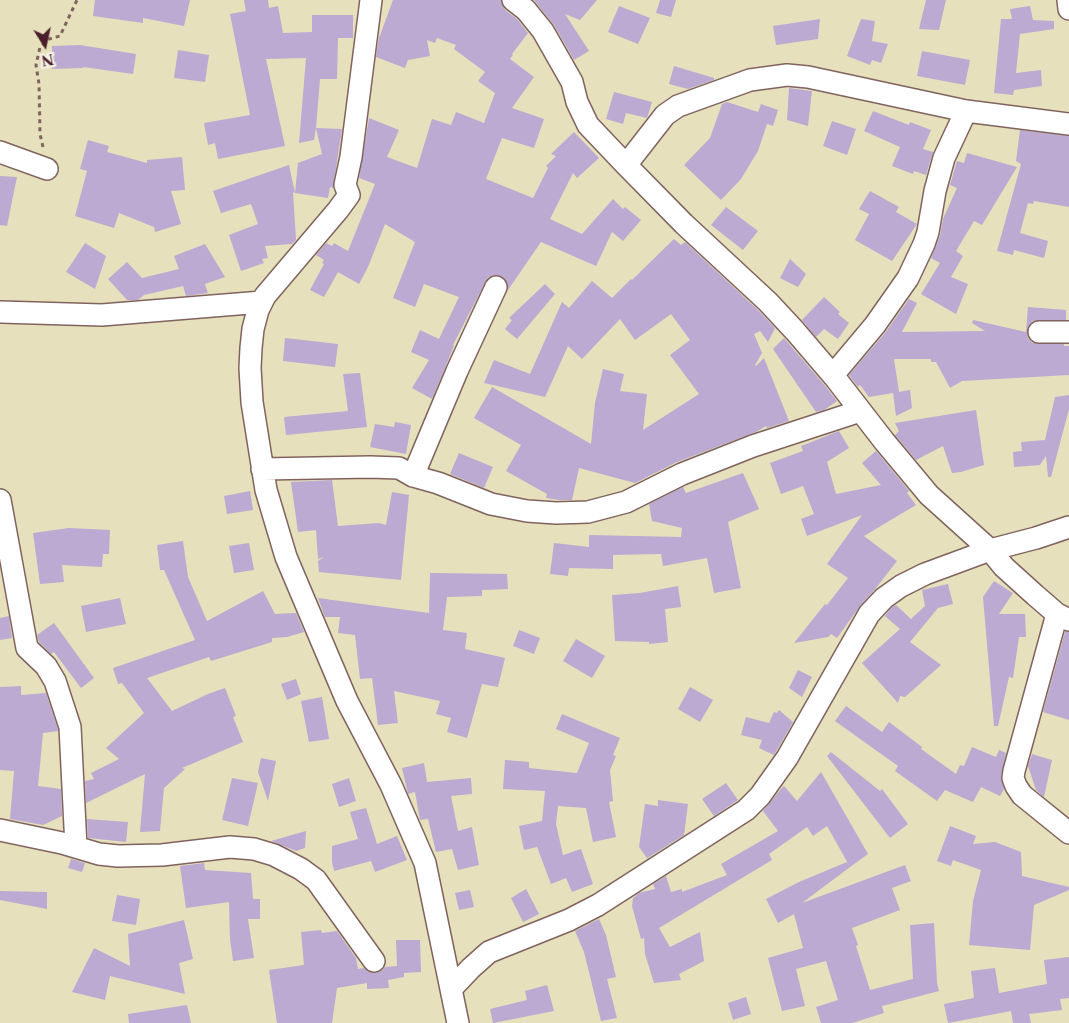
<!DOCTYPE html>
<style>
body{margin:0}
#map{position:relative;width:1069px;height:1023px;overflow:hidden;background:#e6e0bc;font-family:"Libre Caslon Text",serif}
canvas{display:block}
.north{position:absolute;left:20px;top:20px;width:50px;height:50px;-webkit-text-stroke:4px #f7f3e8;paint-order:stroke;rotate:170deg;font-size:14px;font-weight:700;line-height:20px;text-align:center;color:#4a1f2b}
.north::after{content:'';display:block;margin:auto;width:18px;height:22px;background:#4a1f2b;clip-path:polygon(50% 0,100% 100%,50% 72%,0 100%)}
</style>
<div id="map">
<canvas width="1069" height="1023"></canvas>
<div class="north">N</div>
</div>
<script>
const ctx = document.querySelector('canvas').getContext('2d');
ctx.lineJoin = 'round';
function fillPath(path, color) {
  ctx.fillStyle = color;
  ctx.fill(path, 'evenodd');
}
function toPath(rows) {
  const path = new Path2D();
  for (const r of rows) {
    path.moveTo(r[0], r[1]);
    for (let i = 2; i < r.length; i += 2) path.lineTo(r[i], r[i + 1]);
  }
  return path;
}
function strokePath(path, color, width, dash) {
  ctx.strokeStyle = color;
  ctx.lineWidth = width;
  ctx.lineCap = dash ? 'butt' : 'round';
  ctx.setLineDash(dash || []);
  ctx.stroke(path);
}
const building = toPath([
 [95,0,190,0,184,26,143,18,143,23,93,16],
 [244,0,268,0,269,8,278,6,283,33,312,32,312,15,353,15,353,38,338,38,337,79,320,79,316,128,342,129,333,188,330,187,328,198,295,193,298,163,322,154,316,128,314,140,299,143,306,58,266,59,285,146,218,159,215,143,208,145,204,123,250,115,230,14,246,11],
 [393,0,501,0,502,5,505,10,517,19,528,33,512,54,513,55,510,59,534,77,512,108,544,119,534,148,502,138,486,179,533,198,548,168,546,166,556,156,551,154,574,132,599,158,577,178,573,173,550,219,582,234,613,199,623,209,625,207,641,220,623,241,612,232,596,266,541,242,508,290,506,280,502,276,494,275,488,277,453,345,454,346,432,399,412,388,429,360,411,352,420,330,439,339,459,297,424,284,415,307,393,298,415,242,385,224,368,267,359,284,338,272,324,297,310,290,324,264,322,263,324,260,316,255,326,243,332,246,334,243,348,251,375,184,359,178,369,118,399,130,387,157,417,168,432,119,451,125,456,112,484,123,495,93,478,81,485,72,454,49,456,45,437,38,435,43,427,40,430,56,408,60,405,68,376,57,379,38],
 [534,0,597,0,580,20,565,14,589,51,574,60,554,25],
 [660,0,676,0,671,17,656,13],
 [926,0,946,0,939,30,919,29],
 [619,6,650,18,638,44,608,32],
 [1030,6,1033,20,1054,21,1054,29,1020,34,1016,73,1041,70,1042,86,1014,90,1013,95,994,93,1001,19,1012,19,1010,9],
 [820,19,818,39,776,45,773,26],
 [861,19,875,21,872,41,888,44,881,63,872,60,870,65,847,56],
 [80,45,136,54,133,74,83,67,83,68,52,69,52,46],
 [178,50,209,55,205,82,174,78],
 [922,51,970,60,965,85,917,76],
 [674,66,714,78,714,80,688,89,669,84],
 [789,88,812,91,808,126,787,120],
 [614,92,652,102,647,118,626,113,623,124,606,119],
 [727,102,758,112,761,104,778,110,773,126,767,124,758,151,741,179,721,200,684,165,710,138,722,104],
 [873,111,909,125,910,122,931,130,923,149,933,152,926,175,914,171,913,174,892,166,900,147,864,131],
 [832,121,856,129,847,155,823,146],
 [1020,130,1069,136,1069,207,1034,201,1033,204,1028,203,1020,233,1048,241,1044,258,1014,250,1013,255,997,251,1021,164,1016,161],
 [88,140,109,146,107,152,147,163,147,160,182,157,185,190,171,191,181,224,155,232,154,227,119,213,114,228,75,216,87,171,80,169],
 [967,153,1017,167,982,225,974,221,956,251,963,256,951,277,968,284,956,314,921,294,940,263,931,258,940,236,943,219,957,188,950,185,957,161,964,163],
 [289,165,295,193,293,192,296,240,292,244,265,246,268,258,262,259,264,263,241,271,229,235,258,224,251,204,221,213,213,191],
 [0,176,17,177,7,226,0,225],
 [870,191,899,207,896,212,917,224,892,261,855,240,869,214,859,209],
 [726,207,758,231,743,250,711,225],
 [674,239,681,245,685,242,759,311,775,328,768,342,760,331,754,334,762,353,755,365,756,366,764,358,789,421,767,428,766,426,756,432,677,462,635,483,579,468,572,500,559,500,546,498,547,494,506,471,521,445,474,418,492,387,591,444,595,403,603,369,624,374,620,391,647,394,643,430,699,394,670,355,690,340,671,314,635,340,620,319,582,359,568,346,545,397,484,383,494,360,530,374,562,302,569,308,592,281,612,298,631,279,632,280],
 [85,243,106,256,95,289,66,272],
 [205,244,225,277,205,284,208,293,186,296,183,286,144,295,138,300,127,300,108,279,127,262,142,278,179,269,174,256],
 [790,259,806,274,798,287,780,278],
 [545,284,555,294,517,339,505,329,512,320,509,318],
 [824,297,840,312,838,314,849,323,838,339,824,329,816,337,802,320],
 [909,299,917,303,902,332,985,331,972,323,973,320,1026,332,1028,307,1066,310,1066,320,1033,321,1028,326,1027,332,1028,339,1033,343,1064,344,1064,346,1069,346,1069,375,962,381,950,388,936,362,931,362,931,359,894,359,899,392,910,390,912,408,896,416,893,393,869,397,860,385,858,387,849,375,885,333],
 [285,338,338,344,335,367,283,361],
 [784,338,826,387,837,401,824,410,816,412,773,349],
 [360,373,367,427,286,435,284,417,348,411,343,374],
 [1069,395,1069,409,1051,477,1048,477,1046,456,1040,465,1014,467,1013,452,1022,451,1021,442,1045,440,1055,397],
 [976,410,984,465,961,472,952,473,943,446,916,460,895,435,899,431,895,423],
 [395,422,411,425,406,454,370,447,375,424,394,427],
 [839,431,849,448,827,462,836,494,881,485,862,463,876,451,909,491,907,493,916,505,864,536,897,561,876,588,860,606,837,638,831,634,828,637,794,643,825,604,827,605,848,578,827,564,862,515,807,536,801,519,814,514,803,486,781,494,770,463,803,451,801,446],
 [459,453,493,467,484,488,450,474],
 [743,473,759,509,728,522,741,588,714,593,707,558,663,566,661,554,613,555,613,569,569,568,568,576,550,574,554,543,589,547,589,535,681,537,682,528,652,521,649,504,683,487,686,493],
 [332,480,338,526,379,523,386,525,392,492,409,495,401,580,319,572,318,561,324,557,318,559,316,530,298,532,291,482],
 [250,491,253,510,227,514,224,496],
 [69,528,110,530,109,554,103,554,102,567,62,565,64,582,40,584,33,533],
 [183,541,188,577,207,621,263,591,275,614,296,613,304,632,287,637,272,638,272,642,211,661,209,657,147,678,172,711,208,694,225,688,236,716,233,717,243,742,182,768,185,769,164,788,160,831,140,832,145,774,86,803,85,781,94,779,91,773,119,759,106,748,144,713,122,683,118,684,113,668,195,640,164,570,160,570,157,545],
 [249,543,254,570,234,573,229,546],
 [430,573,507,574,508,589,482,590,482,596,447,597,443,630,467,633,465,649,505,658,498,687,482,684,467,738,447,732,451,718,436,714,440,701,394,691,398,723,378,725,372,678,360,679,355,635,338,633,340,617,325,617,318,598,429,613],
 [994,581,1013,593,999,614,1025,614,1026,637,1019,637,1013,678,1009,677,998,726,994,726,983,597],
 [948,584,953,604,938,608,910,642,941,665,905,697,900,696,898,703,862,663,900,629,885,616,892,607,896,605,911,619,925,606,922,590],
 [678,586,681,607,665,609,668,642,649,644,649,642,615,641,612,595,640,593],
 [120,598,126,624,86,632,81,606],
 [9,616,12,638,0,640,0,618],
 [54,623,94,678,81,688,54,652,51,654,39,642,37,635],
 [519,630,540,638,534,654,513,646],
 [1065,632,1069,632,1069,720,1043,712],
 [576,639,605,656,592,678,563,661],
 [798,670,812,677,802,697,789,688],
 [296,679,301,694,287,700,281,684],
 [21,686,21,695,46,693,58,729,58,731,43,733,38,786,61,789,62,816,43,825,10,819,14,771,0,770,0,687],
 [690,687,713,700,700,722,678,709],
 [322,697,329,739,309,742,301,701],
 [846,706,882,732,889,722,922,747,921,749,956,774,960,765,964,766,972,747,996,757,999,750,1006,753,1001,776,1004,789,1000,796,981,787,973,802,945,790,937,801,895,771,898,766,835,721],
 [779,710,793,722,774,755,759,748,762,740,741,735,746,717,769,723,774,712,777,713],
 [562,714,620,738,613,755,616,756,610,770,613,801,609,802,616,837,593,842,586,808,558,806,556,824,563,855,581,849,593,884,572,892,566,878,551,884,537,847,524,850,519,826,542,821,545,791,503,789,505,760,529,762,529,768,577,773,589,743,556,729],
 [831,752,880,791,882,789,908,824,890,838,827,756],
 [1032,754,1052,760,1044,797,1036,790,1028,766],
 [261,758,276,761,268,801,258,772],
 [424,763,427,782,471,778,472,794,451,796,458,831,472,827,479,865,458,870,452,849,436,852,428,819,420,820,415,792,408,794,402,768],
 [821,772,868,854,850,867,827,826,813,836,807,827,769,854,772,860,659,928,670,947,700,932,704,961,679,974,681,980,654,983,645,954,644,938,641,939,632,906,633,898,639,893,655,889,653,884,666,876,671,892,682,889,682,892,727,875,721,864,778,831,763,811,781,789,784,786,797,801],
 [232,778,258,783,248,826,222,820],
 [349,778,356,801,339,807,332,784],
 [726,783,738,800,714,816,702,799],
 [658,800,688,804,684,835,646,859,647,858,639,847,645,804,658,806],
 [366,808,377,844,397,836,407,860,375,872,371,861,334,871,332,862,332,846,358,839,350,812],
 [87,819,128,822,126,842,88,838],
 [950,826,976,836,973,844,995,842,1021,852,1022,876,1069,887,1069,890,1034,905,1030,950,969,945,973,901,981,870,953,860,951,866,937,861],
 [306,831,305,848,296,851,271,841],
 [71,859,85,863,82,872,68,868],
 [847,862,850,867,802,903,905,865,911,881,892,888,900,910,852,928,858,945,856,946,870,990,913,979,910,925,934,923,937,983,939,991,882,1006,884,1013,852,1023,821,1023,816,1007,838,1000,826,961,796,969,805,1006,782,1011,768,958,803,948,794,914,778,923,766,899,799,882],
 [204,863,205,870,251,873,253,899,260,899,260,919,248,919,254,958,233,961,230,939,229,902,186,908,180,866],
 [526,889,539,914,523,922,511,898],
 [470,890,474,907,459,910,455,893],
 [0,891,47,892,47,909,0,900],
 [117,895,140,899,136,925,112,921],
 [599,919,606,935,616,977,607,979,617,1018,601,1021,584,952,575,931],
 [184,920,193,959,179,963,185,994,110,976,105,1000,72,992,94,948,130,966,128,934],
 [321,930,322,933,337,931,356,958,358,969,364,968,368,972,375,973,381,971,385,967,397,966,396,940,420,940,421,972,404,973,404,977,388,980,389,988,367,989,367,983,337,988,332,1023,277,1023,269,970,304,965,301,932],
 [1069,957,1069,998,1060,999,1062,1010,1029,1014,1031,1023,1013,1023,1011,1011,948,1023,944,1004,974,998,971,971,995,968,999,993,1047,984,1044,960],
 [547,985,554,1011,493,1023,490,1009,527,1000,525,991],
 [746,997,751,1014,733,1020,728,1003],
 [187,1005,191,1023,129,1023,128,1014]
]);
const path = toPath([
 [43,147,40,134,39,84,36,65,40,47,49,39,60,36,77,0]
]);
const street = toPath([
 [371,0,351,157,345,185,349,195,338,210,265,296,258,310,253,329,251,348,250,368,252,402,266,490,286,557,347,701,391,785,425,863,458,1023],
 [513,0,526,10,543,31,572,82,577,102,588,125,626,165,684,224,768,302,795,331,836,379,884,441,929,495,990,550,1036,538,1069,527],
 [1068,0,1069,9],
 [0,152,47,169],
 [626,165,665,115,678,106,750,80,787,75,808,77,966,111,1069,124],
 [0,312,102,315,262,302],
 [1039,332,1069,332],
 [833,375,875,325,908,278,924,244,928,232,935,191,944,158,966,111],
 [262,469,370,467,399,468,413,476,438,483,491,504,527,511,556,513,588,512,626,502,682,474,753,446,860,411],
 [413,476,457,371,496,287],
 [0,500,27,648,46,666,55,681,70,727,76,847],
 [1057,614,1014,771,1013,778,1016,786,1022,795,1069,833],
 [0,830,62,843,99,854,118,856,162,855,230,847,254,849,274,855,301,869,316,880,374,961],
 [452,988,471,968,489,952,569,920,598,905,746,810,760,796,787,758,869,614,884,598,901,586,925,574,990,550,1004,567,1035,595,1057,614,1069,620]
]);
fillPath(building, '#bcaad2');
strokePath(street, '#81635e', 24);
strokePath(path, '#81635e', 3, [4, 4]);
strokePath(street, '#fff', 21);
</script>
